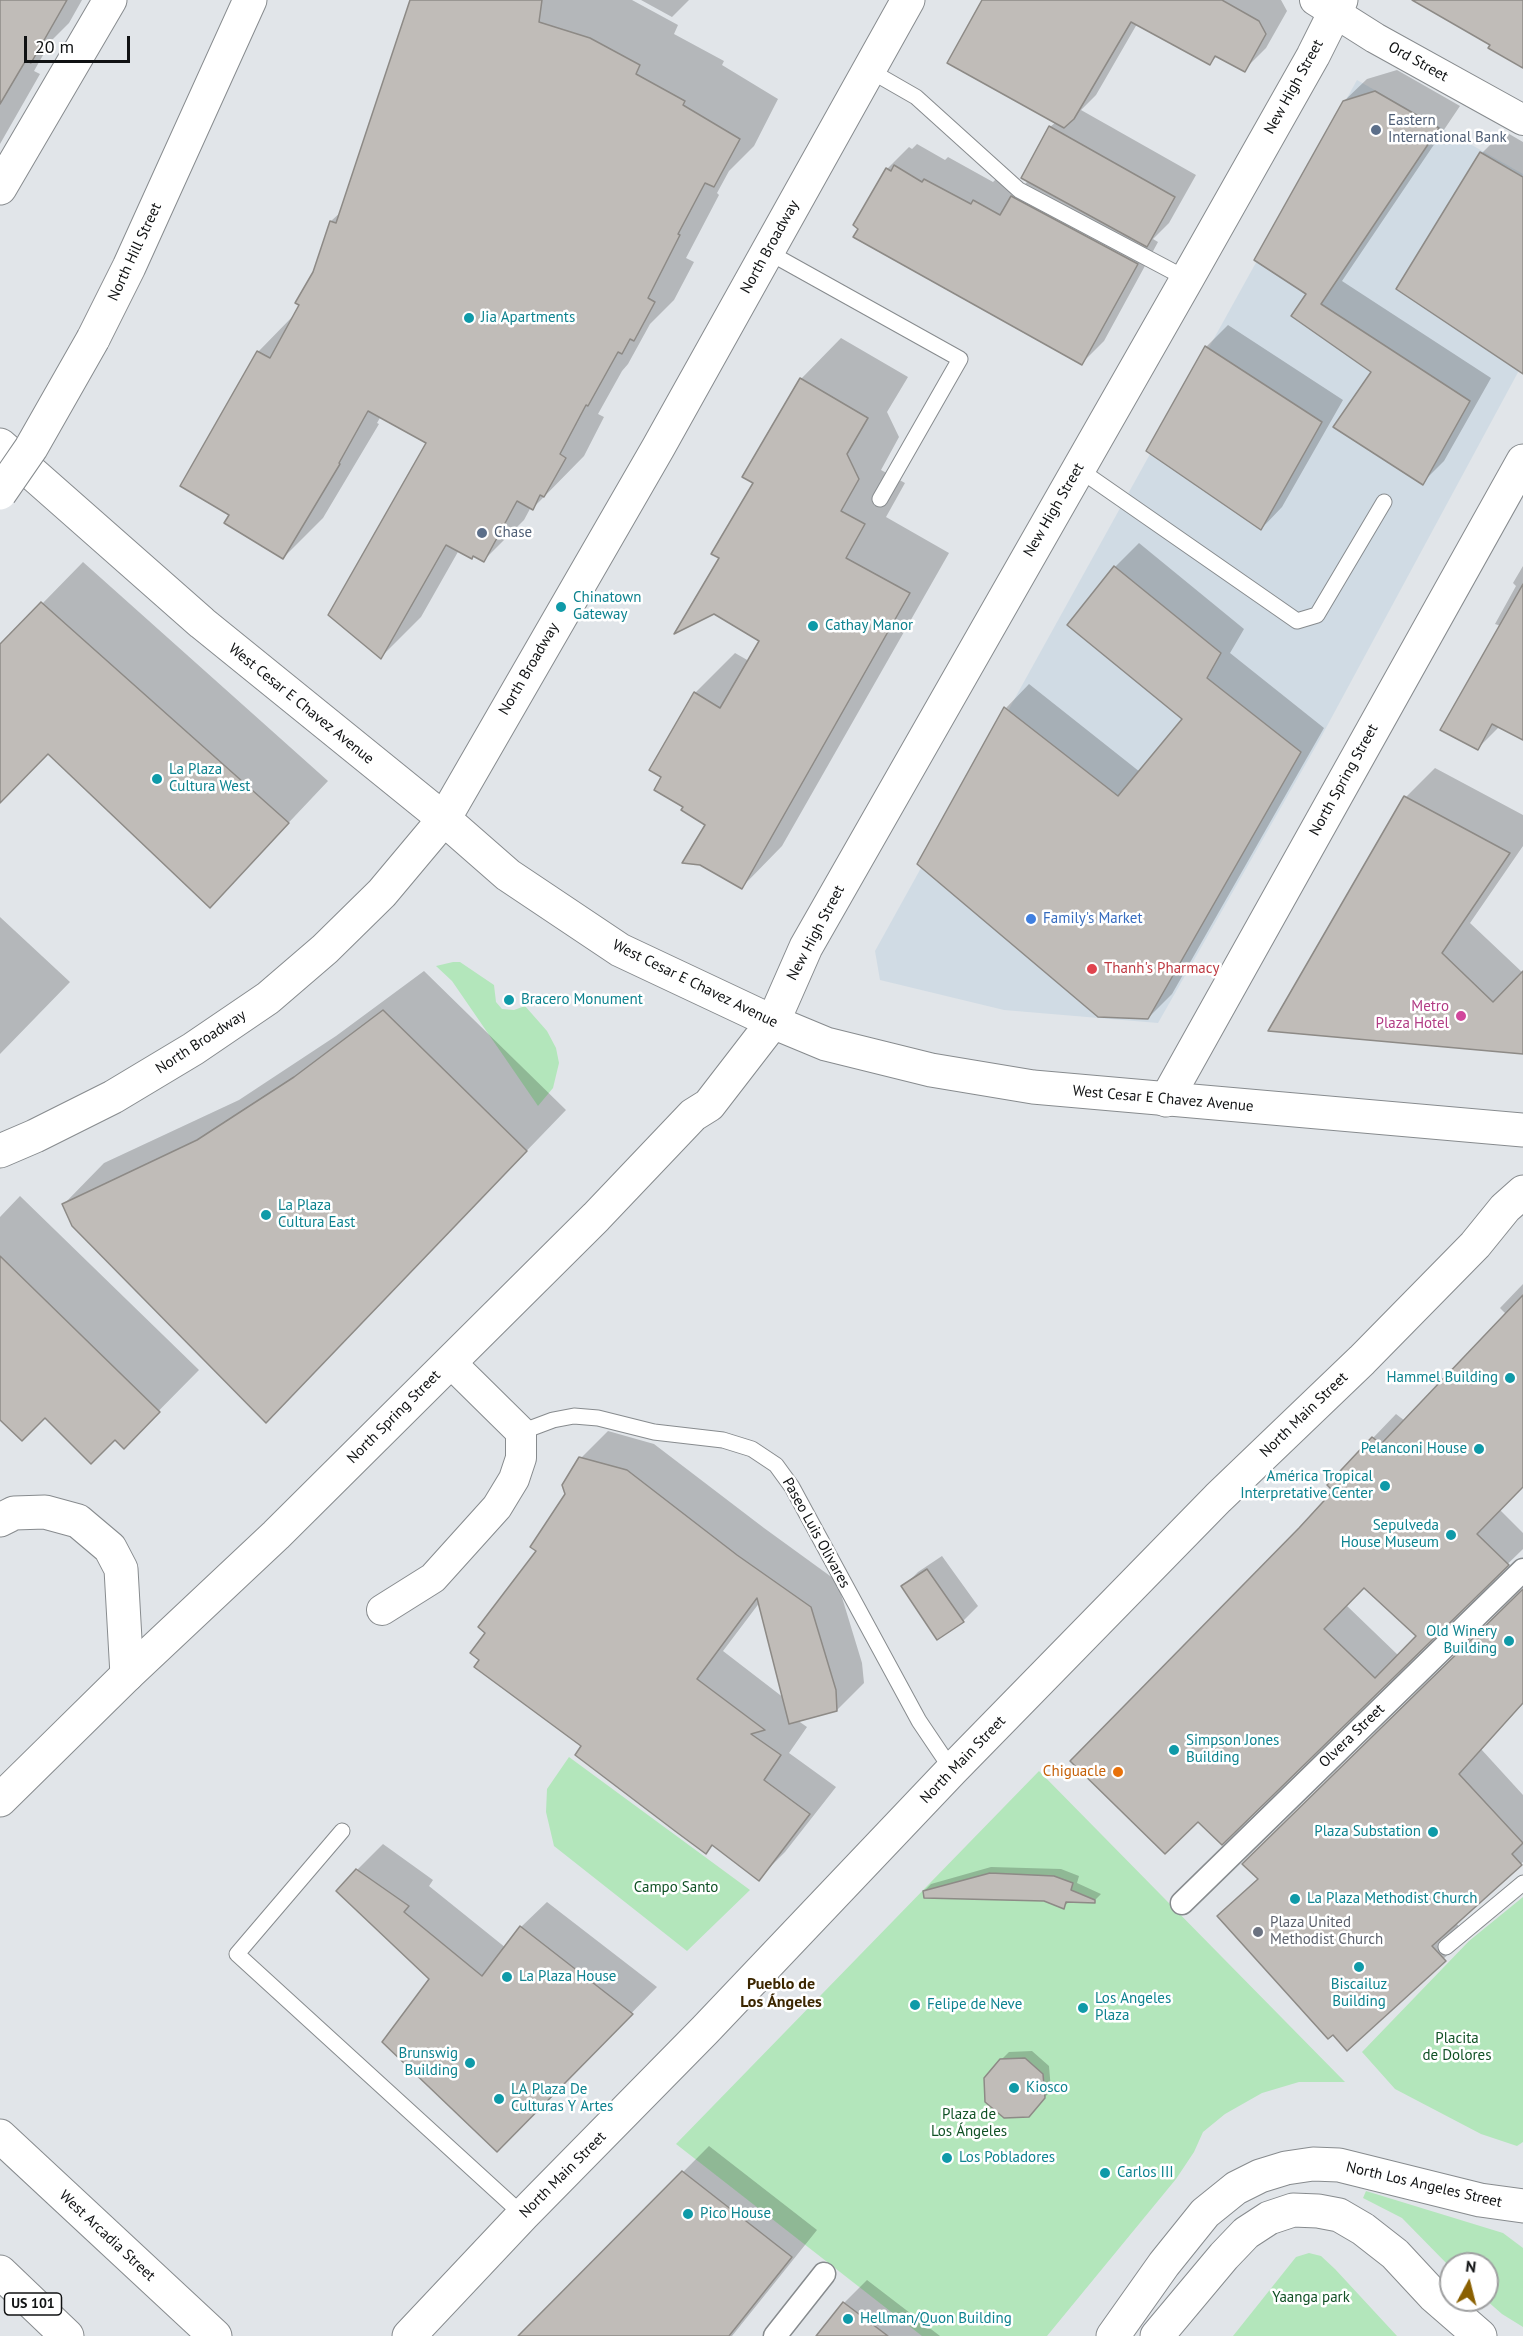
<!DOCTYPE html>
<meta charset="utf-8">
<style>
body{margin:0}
#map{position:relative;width:1523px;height:2336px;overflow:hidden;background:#e1e5e9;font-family:"PT Sans",sans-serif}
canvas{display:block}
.north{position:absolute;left:1439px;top:2252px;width:60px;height:60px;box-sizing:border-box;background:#fff;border:2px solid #9fa0a1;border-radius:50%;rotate:7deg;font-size:16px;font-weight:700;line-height:24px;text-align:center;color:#101213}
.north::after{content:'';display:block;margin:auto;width:21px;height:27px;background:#8a6001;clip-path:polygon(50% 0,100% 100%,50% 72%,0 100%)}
.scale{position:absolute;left:24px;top:36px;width:106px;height:27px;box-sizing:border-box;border:3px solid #101213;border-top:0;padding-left:8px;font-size:18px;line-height:21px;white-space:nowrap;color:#101213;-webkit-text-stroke:4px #fff;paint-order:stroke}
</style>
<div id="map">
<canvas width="1523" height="2336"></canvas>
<div class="north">N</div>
<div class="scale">20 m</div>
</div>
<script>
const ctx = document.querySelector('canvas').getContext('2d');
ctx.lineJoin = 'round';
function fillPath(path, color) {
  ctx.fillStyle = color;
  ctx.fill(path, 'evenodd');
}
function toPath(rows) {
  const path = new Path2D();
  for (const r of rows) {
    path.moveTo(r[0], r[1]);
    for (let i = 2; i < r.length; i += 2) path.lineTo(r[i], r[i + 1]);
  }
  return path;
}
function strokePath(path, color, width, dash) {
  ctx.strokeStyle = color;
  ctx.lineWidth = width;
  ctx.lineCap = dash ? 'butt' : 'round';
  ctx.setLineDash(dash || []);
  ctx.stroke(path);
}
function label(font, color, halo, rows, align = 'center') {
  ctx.font = font + ' "PT Sans",sans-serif';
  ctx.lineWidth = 5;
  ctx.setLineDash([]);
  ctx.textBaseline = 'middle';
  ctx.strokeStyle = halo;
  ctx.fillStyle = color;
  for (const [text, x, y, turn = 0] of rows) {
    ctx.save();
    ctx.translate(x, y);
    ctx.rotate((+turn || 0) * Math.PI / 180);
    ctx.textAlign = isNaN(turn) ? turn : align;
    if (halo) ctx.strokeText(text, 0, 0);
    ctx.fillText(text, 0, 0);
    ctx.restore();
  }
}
const built = toPath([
 [1357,80,1523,174,1523,363,1320,739,1158,1023,1004,1010,880,980,875,951]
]);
const green = toPath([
 [453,962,460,962,494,985,496,1002,502,1009,514,1010,525,1006,547,1031,556,1048,559,1063,553,1088,538,1106,452,981,436,966],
 [569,1757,750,1890,687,1951,554,1846,546,1812,547,1789],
 [1039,1771,1345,2082,1299,2082,1262,2093,1225,2114,1203,2132,1194,2152,1176,2179,1047,2336,922,2336,676,2144],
 [1523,1897,1523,2142,1517,2146,1481,2134,1395,2089,1362,2052,1469,1941],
 [1366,2191,1503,2233,1523,2248,1523,2327,1502,2314,1486,2300,1487,2264,1451,2264,1451,2268,1402,2218,1363,2198],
 [1309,2253,1321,2256,1335,2269,1397,2336,1233,2336,1296,2257]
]);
const shadow = toPath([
 [0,0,82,0,69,23,51,41,34,71,40,74,0,144],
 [411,0,632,0,678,25,674,34,724,61,722,65,778,99,754,146,729,171,717,193,719,195,686,258,694,262,674,300,650,324,628,364,622,371,598,414,604,417,584,456,533,508,531,507,524,520,484,560,459,550,421,617,381,657,428,442,381,416,377,423,379,424,323,518,283,558,231,514,182,485,258,352,295,314,314,273,331,221,341,212],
 [641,0,689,0,672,17],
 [985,0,1281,0,1287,11,1266,48,1244,70,1218,55,1210,63,1137,24,1096,95,1081,110,1196,175,1169,223,1153,239,1158,242,1104,341,1082,363,887,169,909,147,912,149,917,144,945,160,948,157,993,182,996,179,1018,191,1028,181,1023,178,1050,127,1056,122],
 [1397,70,1460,106,1342,281,1491,378,1444,461,1422,483,1373,372,1308,293,1344,101,1367,79],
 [1504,131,1523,142,1523,373,1482,153],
 [1228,325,1343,400,1282,507,1261,529,1206,347],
 [841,338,908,377,887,412,899,437,881,470,905,483,886,517,949,553,782,846,742,887,707,824,685,807,663,776,695,693,735,653,749,661,761,640,721,558,801,379],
 [1139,543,1244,629,1230,653,1324,728,1172,994,1148,1018,919,864,1006,708,1029,684,1140,772,1184,719,1115,567],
 [83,562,328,781,210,906,48,753,0,802,0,647],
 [1523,566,1523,738,1500,726,1478,748,1501,626,1495,624,1516,586,1513,583],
 [1435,768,1523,815,1523,846,1470,923,1523,973,1523,1051,1270,1030,1406,797],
 [0,917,70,982,0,1054],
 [424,971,566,1110,266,1421,64,1204,104,1163,239,1100,336,1036],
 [20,1196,199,1370,124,1446,115,1438,45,1416,0,1418,0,1217],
 [1523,1284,1523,1486,1500,1510,1523,1533,1523,1549,1222,1843,1300,1529,1335,1491,1329,1485,1373,1438,1396,1414,1405,1421,1507,1315,1500,1308],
 [1364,1586,1418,1636,1399,1656,1346,1605],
 [608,1431,654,1444,764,1528,837,1581,862,1663,864,1683,837,1710,797,1720,807,1727,789,1753,836,1787,785,1852,758,1879,713,1844,706,1852,482,1660,487,1632,538,1551,567,1494,581,1458],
 [760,1602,784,1698,723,1651],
 [942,1556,978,1606,963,1621,903,1587,918,1572],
 [1523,1590,1523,1704,1481,1749,1523,1795,1523,1862,1455,1922,1468,1936,1347,2048,1219,1916,1259,1878],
 [383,1844,433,1880,429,1886,506,1948,521,1927,547,1902,657,1987,523,2124,431,1979,357,1870],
 [991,1867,1061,1869,1079,1876,1077,1883,1101,1894,1094,1901,1070,1901,1063,1907,1045,1900,924,1891,931,1884],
 [1032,2051,1049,2066,1051,2090,1036,2108,1001,2060,1009,2052],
 [709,2146,817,2230,732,2336,520,2336],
 [867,2280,940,2336,818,2336,844,2303]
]);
const building = toPath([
 [0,0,67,0,31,63,26,60,0,104,0,0],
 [410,0,542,0,539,22,590,38,640,65,636,74,685,101,683,105,740,139,714,187,705,183,678,234,680,235,648,298,655,302,634,341,630,339,622,354,618,352,588,406,586,405,560,454,566,458,544,497,540,495,533,510,517,501,484,562,473,556,472,559,446,545,381,659,328,615,426,443,368,411,339,463,340,464,283,559,224,523,229,515,180,486,257,351,270,358,299,305,295,303,313,272,330,221,336,223,410,0],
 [982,0,1222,0,1259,21,1266,34,1245,72,1215,56,1210,65,1131,22,1074,119,1064,128,947,63,982,0],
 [1412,0,1523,0,1523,68,1488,48,1490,45,1412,0],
 [1375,91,1439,128,1321,304,1470,401,1423,485,1333,427,1371,372,1291,316,1306,294,1254,260,1343,101,1375,91],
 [1049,126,1175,197,1147,247,1021,178,1049,126],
 [1480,152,1523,177,1523,374,1396,289,1480,152],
 [894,165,922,182,924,179,971,204,973,200,1000,215,1011,196,1138,264,1082,365,853,237,858,229,853,225,886,168,891,171,894,165],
 [1205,346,1322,422,1261,530,1146,451,1205,346],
 [800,378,868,418,847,454,859,479,841,511,865,524,846,558,910,593,742,889,700,865,682,863,705,825,681,810,683,807,654,790,661,777,649,770,694,692,720,708,759,641,714,614,674,634,719,558,711,554,753,483,742,477,800,378],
 [1114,566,1221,653,1207,678,1301,752,1148,1019,1098,1017,917,864,1004,707,1118,796,1182,719,1067,625,1114,566],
 [1523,584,1523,740,1492,724,1478,750,1440,730,1523,584],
 [41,602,289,823,210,908,48,754,0,803,0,644,41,602],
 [1404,796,1510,853,1442,953,1493,1002,1523,971,1523,1054,1268,1031,1404,796],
 [383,1010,527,1151,266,1423,72,1226,62,1204,197,1140,294,1077,383,1010],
 [0,1256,160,1412,124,1449,115,1440,91,1464,45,1418,22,1441,0,1420,0,1256],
 [1523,1295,1523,1487,1477,1534,1509,1565,1222,1845,1198,1822,1165,1854,1070,1761,1299,1528,1333,1491,1327,1485,1372,1437,1381,1444,1523,1295],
 [1364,1588,1416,1636,1375,1678,1324,1629,1364,1588],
 [579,1457,627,1470,737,1555,811,1607,836,1690,837,1711,789,1724,757,1598,697,1679,765,1730,751,1734,781,1755,764,1780,810,1814,759,1881,712,1845,706,1854,675,1831,575,1755,581,1746,474,1667,479,1660,470,1653,485,1633,478,1627,536,1551,530,1547,565,1494,562,1485,579,1457],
 [927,1569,964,1622,937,1640,901,1586,927,1569],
 [1523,1589,1523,1703,1459,1774,1523,1843,1512,1854,1522,1865,1432,1946,1446,1961,1347,2051,1333,2035,1328,2039,1217,1916,1258,1879,1242,1864,1523,1589],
 [356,1869,409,1906,404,1912,482,1976,520,1926,633,2014,497,2152,382,2042,429,1979,336,1891,356,1869],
 [990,1873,1054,1876,1073,1883,1071,1890,1095,1900,1095,1903,1066,1902,1064,1909,1044,1901,924,1898,923,1891,990,1873],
 [1025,2058,1043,2074,1045,2098,1029,2117,1004,2118,985,2102,984,2078,1000,2059,1025,2058],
 [682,2171,792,2257,729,2336,518,2336,682,2171],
 [843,2302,888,2336,816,2336,843,2302]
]);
const service = toPath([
 [869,70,916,97,1019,190,1187,279],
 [768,252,960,359,880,499],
 [1077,468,1297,621,1317,615,1384,502],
 [521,1432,553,1420,574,1416,598,1418,654,1432,723,1440,752,1449,776,1465,792,1487,919,1721,952,1770],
 [342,1831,237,1954,523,2215],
 [1446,1947,1523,1883]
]);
const pedestrian = toPath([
 [1182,1903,1523,1570],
 [775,2336,824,2274]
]);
const minor = toPath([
 [1315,0,1375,38,1523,120],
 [382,1610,433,1578,497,1507,514,1479,521,1458,521,1432,450,1362]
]);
const tertiary = toPath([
 [773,1022,806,947,1187,279,1313,56,1341,0],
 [1166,1100,1523,461]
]);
const secondary = toPath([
 [93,339,129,267,250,0],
 [0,1151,35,1136,113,1097,193,1049,268,998,325,949,382,893,444,819,658,448,908,0],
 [0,2136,215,2336],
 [1113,2336,1164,2264,1205,2213,1236,2188,1260,2176,1286,2168,1313,2164,1339,2165,1480,2200,1523,2206],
 [1157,2336,1224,2256,1246,2233,1269,2218,1293,2210,1318,2211,1339,2215,1363,2229,1395,2254,1434,2296,1480,2336]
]);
const primary = toPath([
 [0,188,110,0],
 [0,445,202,623,444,819,508,875,620,950,773,1022,826,1044,931,1070,1033,1087,1523,1130],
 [0,1800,127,1675,276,1535,596,1217,693,1115,709,1105,773,1022],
 [409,2336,523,2215,705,2030,952,1770,1218,1498,1362,1360,1475,1245,1505,1208,1523,1192]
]);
const motorway = toPath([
 [0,1520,14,1513,45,1512,78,1521,110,1548,121,1569,127,1675],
 [0,2272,67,2336]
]);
const secondaryBridge = toPath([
 [0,493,31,448,93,339]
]);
const markers = [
 [1376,130,6,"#5c6f8a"],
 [469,318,6,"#0f9aa8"],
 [482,533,6,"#5c6f8a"],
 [561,607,6,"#0f9aa8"],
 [813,626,6,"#0f9aa8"],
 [157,779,6,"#0f9aa8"],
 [1031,919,6,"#3f7fe0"],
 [1092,969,6,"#e0444e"],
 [509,1000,6,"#0f9aa8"],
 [1461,1016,6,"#d1479c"],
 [266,1215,6,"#0f9aa8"],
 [1510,1378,6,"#0f9aa8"],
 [1479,1449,6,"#0f9aa8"],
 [1385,1486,6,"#0f9aa8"],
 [1451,1535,6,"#0f9aa8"],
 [1509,1641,6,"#0f9aa8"],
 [1174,1750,6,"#0f9aa8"],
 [1118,1772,6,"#e8710a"],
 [1433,1832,6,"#0f9aa8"],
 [1295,1899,6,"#0f9aa8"],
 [1258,1932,6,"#6b7280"],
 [1359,1967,6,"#0f9aa8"],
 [507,1977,6,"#0f9aa8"],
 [915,2005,6,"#0f9aa8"],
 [1083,2008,6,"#0f9aa8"],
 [470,2063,6,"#0f9aa8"],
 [1014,2088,6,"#0f9aa8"],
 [499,2099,6,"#0f9aa8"],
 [947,2158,6,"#0f9aa8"],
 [1105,2173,6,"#0f9aa8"],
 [688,2214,6,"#0f9aa8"],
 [848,2319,6,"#0f9aa8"]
];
const shields = [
 [33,2304,57]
];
const shieldNames = [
 ["US 101",33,2304]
];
const streetNames = [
 ["Ord Street",1418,62,29],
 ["New High Street",1294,87,-61],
 ["North Broadway",770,247,-61],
 ["North Hill Street",135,252,-65],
 ["New High Street",1054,510,-60],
 ["North Broadway",529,669,-60],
 ["West Cesar E Chavez Avenue",301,704,39],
 ["North Spring Street",1344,780,-61],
 ["New High Street",816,933,-62],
 ["West Cesar E Chavez Avenue",695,984,26],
 ["North Broadway",201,1042,-33],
 ["West Cesar E Chavez Avenue",1163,1099,5],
 ["North Main Street",1304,1415,-44],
 ["North Spring Street",394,1417,-45],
 ["Paseo Luis Olivares",816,1533,61],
 ["Olvera Street",1352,1736,-44],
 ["North Main Street",963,1760,-46],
 ["North Main Street",563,2175,-45],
 ["North Los Angeles Street",1424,2185,13],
 ["West Arcadia Street",107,2236,43]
];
const serviceNames = [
 ["Eastern",1388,121],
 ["International Bank",1388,138],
 ["Chase",494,533]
];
const cultureNames = [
 ["Jia Apartments",481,318],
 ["Chinatown",573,598],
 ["Gateway",573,615],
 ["Cathay Manor",825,626],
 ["La Plaza",169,770],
 ["Cultura West",169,787],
 ["Bracero Monument",521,1000],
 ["La Plaza",278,1206],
 ["Cultura East",278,1223],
 ["Hammel Building",1498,1378,"right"],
 ["Pelanconi House",1467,1449,"right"],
 ["América Tropical",1373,1477,"right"],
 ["Interpretative Center",1373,1494,"right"],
 ["Sepulveda",1439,1526,"right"],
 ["House Museum",1439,1543,"right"],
 ["Old Winery",1497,1632,"right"],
 ["Building",1497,1649,"right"],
 ["Simpson Jones",1186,1741],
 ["Building",1186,1758],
 ["Plaza Substation",1421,1832,"right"],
 ["La Plaza Methodist Church",1307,1899],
 ["La Plaza House",519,1977],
 ["Biscailuz",1359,1985,"center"],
 ["Building",1359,2002,"center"],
 ["Los Angeles",1095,1999],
 ["Plaza",1095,2016],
 ["Felipe de Neve",927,2005],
 ["Brunswig",458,2054,"right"],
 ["Building",458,2071,"right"],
 ["Kiosco",1026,2088],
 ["LA Plaza De",511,2090],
 ["Culturas Y Artes",511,2107],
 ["Los Pobladores",959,2158],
 ["Carlos III",1117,2173],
 ["Pico House",700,2214],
 ["Hellman/Quon Building",860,2319]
];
const shopNames = [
 ["Family's Market",1043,919]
];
const healthNames = [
 ["Thanh's Pharmacy",1104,969]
];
const hotelNames = [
 ["Metro",1449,1007],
 ["Plaza Hotel",1449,1024]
];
const foodNames = [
 ["Chiguacle",1106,1772]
];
const parkNames = [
 ["Campo Santo",676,1888],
 ["Placita",1457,2039],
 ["de Dolores",1457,2056],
 ["Plaza de",969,2115],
 ["Los Ángeles",969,2132],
 ["Yaanga park",1311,2298]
];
const worshipNames = [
 ["Plaza United",1270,1923],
 ["Methodist Church",1270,1940]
];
const neighbourhoodNames = [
 ["Pueblo de",781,1984],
 ["Los Ángeles",781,2002]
];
fillPath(built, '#d0dbe4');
fillPath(green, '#b3e6bb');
fillPath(shadow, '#0003');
fillPath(building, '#c0bcb8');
strokePath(building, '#8d8a86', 1.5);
strokePath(service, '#878b8e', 17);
strokePath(pedestrian, '#878b8e', 25);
strokePath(minor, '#878b8e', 32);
strokePath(tertiary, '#878b8e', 35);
strokePath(secondary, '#878b8e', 35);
strokePath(primary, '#878b8e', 35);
strokePath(motorway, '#878b8e', 35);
strokePath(service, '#fff', 15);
strokePath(pedestrian, '#fff', 22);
strokePath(minor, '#fff', 30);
strokePath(tertiary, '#fff', 33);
strokePath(secondary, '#fff', 33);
strokePath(primary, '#fff', 33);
strokePath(motorway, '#fff', 33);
strokePath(secondaryBridge, '#878b8e', 35, []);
strokePath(secondaryBridge, '#fff', 33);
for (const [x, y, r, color] of markers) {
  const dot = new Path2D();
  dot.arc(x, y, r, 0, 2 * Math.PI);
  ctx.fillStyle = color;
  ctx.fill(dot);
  strokePath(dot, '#fff', 2);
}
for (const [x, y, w] of shields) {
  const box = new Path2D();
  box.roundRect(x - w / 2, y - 11, w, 22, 4.5);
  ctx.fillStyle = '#fff';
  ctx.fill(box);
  strokePath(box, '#101213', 1.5);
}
label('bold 14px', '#101213', null, shieldNames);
label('15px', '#101213', '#fff', streetNames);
label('15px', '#4e5e75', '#fff', serviceNames, 'left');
label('15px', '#0d838f', '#fff', cultureNames, 'left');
label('15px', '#366cbe', '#fff', shopNames, 'left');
label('15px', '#be3a42', '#fff', healthNames, 'left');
label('15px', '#b23c85', '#fff', hotelNames, 'right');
label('15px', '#c56008', '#fff', foodNames, 'right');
label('15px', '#105125', '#fff', parkNames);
label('15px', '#5b616d', '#fff', worshipNames, 'left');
label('bold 16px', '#3b2600', '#fff', neighbourhoodNames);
</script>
